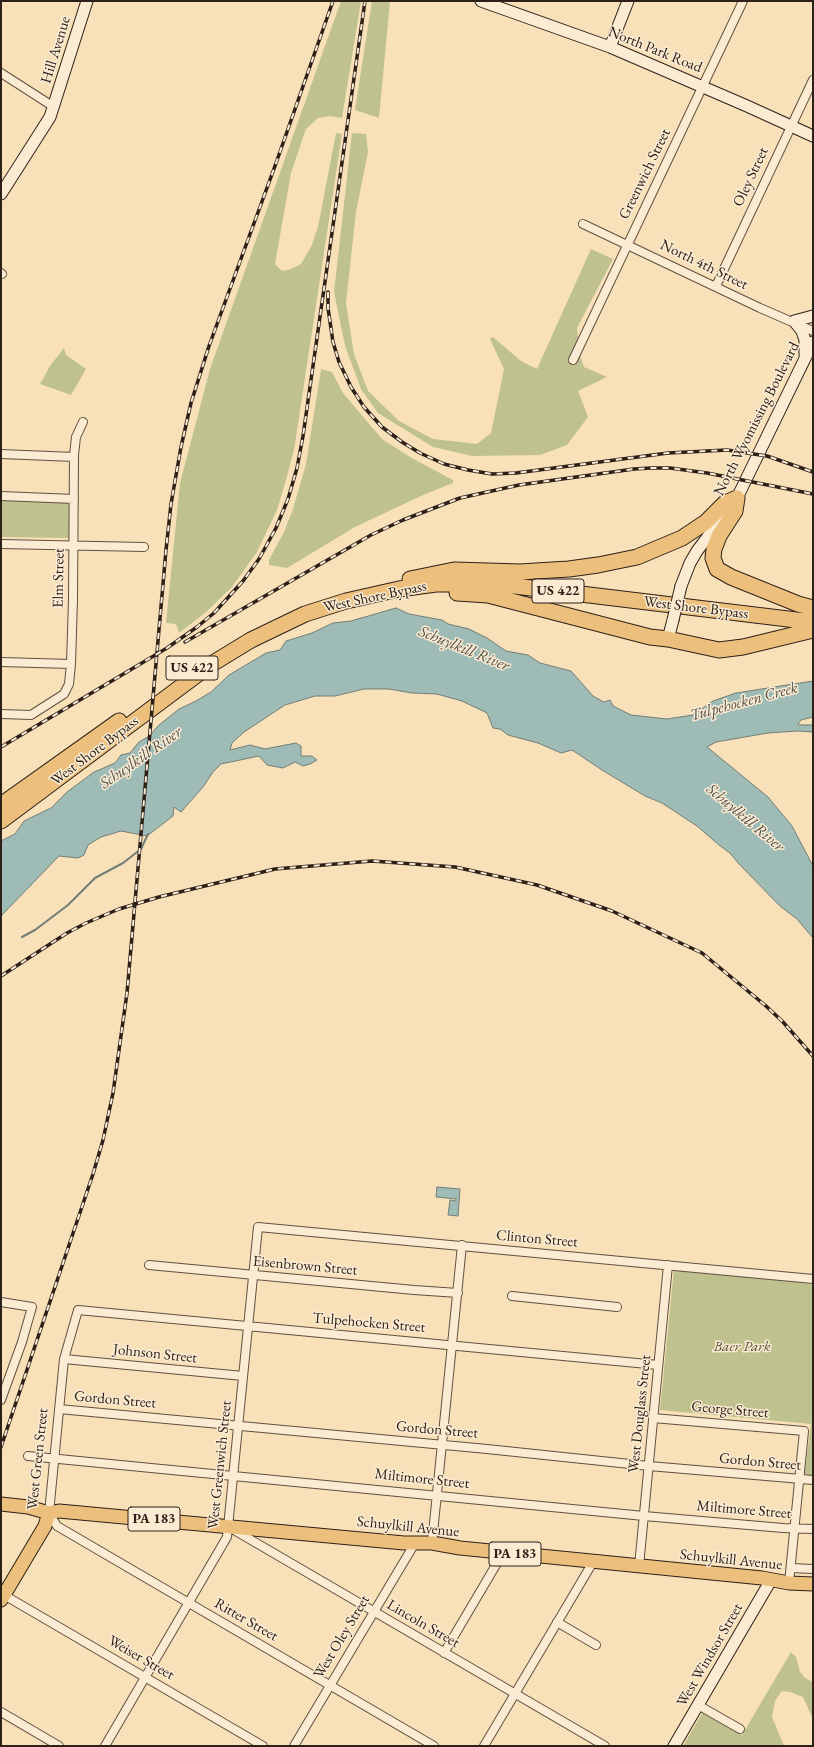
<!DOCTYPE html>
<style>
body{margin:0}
#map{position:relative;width:814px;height:1747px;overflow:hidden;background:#f8e0b9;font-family:"EB Garamond",serif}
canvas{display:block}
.frame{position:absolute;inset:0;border:2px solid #2d2019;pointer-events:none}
</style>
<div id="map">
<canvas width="814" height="1747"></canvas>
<div class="frame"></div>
</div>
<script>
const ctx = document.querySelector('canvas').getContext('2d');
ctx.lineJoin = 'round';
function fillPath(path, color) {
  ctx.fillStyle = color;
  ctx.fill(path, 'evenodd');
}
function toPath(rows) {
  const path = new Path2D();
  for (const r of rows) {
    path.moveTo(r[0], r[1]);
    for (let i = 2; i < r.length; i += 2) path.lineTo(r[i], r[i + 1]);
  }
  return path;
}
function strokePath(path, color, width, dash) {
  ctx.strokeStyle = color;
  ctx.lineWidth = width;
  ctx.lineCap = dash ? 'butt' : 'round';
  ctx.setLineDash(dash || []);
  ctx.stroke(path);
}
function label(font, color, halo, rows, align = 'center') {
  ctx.font = font + ' "EB Garamond",serif';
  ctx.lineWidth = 3;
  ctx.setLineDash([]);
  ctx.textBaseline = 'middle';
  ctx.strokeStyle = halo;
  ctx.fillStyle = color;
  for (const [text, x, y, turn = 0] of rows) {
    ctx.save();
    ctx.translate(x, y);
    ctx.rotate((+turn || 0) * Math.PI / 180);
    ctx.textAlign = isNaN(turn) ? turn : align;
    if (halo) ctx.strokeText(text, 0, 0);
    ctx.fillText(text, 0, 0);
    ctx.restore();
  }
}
const green = toPath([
 [341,1,361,1,342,118,330,116,318,118,306,129,291,173,275,264,282,271,291,269,301,264,311,247,318,227,336,133,342,134,294,450,286,480,277,510,257,552,232,587,205,613,179,633,176,624,166,623,180,483,210,369],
 [372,1,390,1,379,118,355,110],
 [352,133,366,134,368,152,356,212,346,303,354,354,368,391,399,421,433,439,477,444,491,433,504,369,490,339,493,337,521,361,537,369,591,249,613,259,577,328,580,355,584,367,607,377,578,391,588,417,567,445,540,455,472,456,433,447,378,413,361,389,345,346,334,292],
 [64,348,66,355,86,369,71,395,40,384,50,366],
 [321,369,332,372,343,393,382,439,410,457,453,480,453,483,423,495,355,527,287,568,269,565,269,560,284,532,293,509,306,464],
 [1,501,69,502,69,538,1,537],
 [674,1269,813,1284,813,1477,804,1476,811,1424,660,1410],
 [791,1652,796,1657,800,1672,805,1678,813,1682,813,1719,803,1697,790,1692,782,1691,775,1701,772,1717,784,1746,683,1746,703,1712,742,1735]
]);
const water = toPath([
 [396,608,409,614,442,620,448,624,469,629,487,638,506,651,528,655,540,663,571,671,593,696,604,702,610,700,613,706,631,715,667,719,693,715,713,701,736,693,813,681,813,717,801,720,798,724,799,725,813,725,813,732,797,731,768,733,716,742,707,747,768,797,792,826,813,866,813,938,797,919,780,906,738,863,730,853,719,845,697,826,662,803,645,796,602,770,572,750,561,753,538,743,508,735,500,729,493,728,487,713,462,701,437,694,412,693,389,689,364,689,335,696,315,696,285,705,244,732,232,743,230,750,250,745,265,749,296,743,301,746,301,756,312,756,317,760,310,764,303,766,295,762,283,768,267,765,259,756,221,764,213,772,203,787,181,812,174,807,173,816,147,836,121,831,101,837,88,845,84,855,78,858,59,856,1,916,1,841,15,834,24,821,51,808,67,792,94,772,115,763,121,755,130,753,139,742,149,736,159,725,179,709,196,701,211,692,229,675,266,653,280,650,286,641,312,633,333,623,351,621,396,608],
 [437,1187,460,1189,458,1216,448,1215,450,1200,456,1201,456,1199,436,1197,437,1187]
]);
const stream = toPath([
 [22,937,35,930,68,905,95,878,123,863,141,849,148,834]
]);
const street = toPath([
 [1,73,54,107],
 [583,224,760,308,813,331],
 [1,273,2,274],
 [716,286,813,80],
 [573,360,743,1],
 [1,454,74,457],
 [1,496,74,499],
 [1,544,144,547],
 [1,662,71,664],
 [1,714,31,715,64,694,69,684,71,664,73,599,74,455,76,437,83,422],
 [149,1265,414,1290,458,1293],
 [512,1296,617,1307],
 [1,1302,32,1307,22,1342,1,1400],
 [64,1359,243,1376],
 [59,1409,487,1449,649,1466,813,1480],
 [653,1418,804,1431,789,1583],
 [28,1456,644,1516,783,1528,813,1529],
 [234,1530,605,1746],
 [432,1543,462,1245],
 [639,1566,668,1265],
 [791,1568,813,1569],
 [4,1595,263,1746],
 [557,1622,596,1645],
 [444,1653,503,1553],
 [698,1705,740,1729],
 [1,1712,59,1746],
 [105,1746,227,1537,258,1227,813,1279],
 [294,1746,415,1543],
 [434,1746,57,1526,49,1513,64,1359,78,1310,658,1365],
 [484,1746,593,1562]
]);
const secondary = toPath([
 [481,1,610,47,747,106,813,136],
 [610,47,628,1],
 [1,194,50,117,87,1],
 [805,355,805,340,802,331,794,321,813,316],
 [681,586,690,563,697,551,737,498,813,342],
 [668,639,673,620],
 [674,1746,771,1580]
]);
const primary = toPath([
 [1,1504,28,1507,49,1513,59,1511,404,1543,432,1543,460,1548,762,1578,789,1583,813,1584],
 [1,1600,45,1526,49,1513]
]);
const highway = toPath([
 [737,498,735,511,719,536,714,549,713,558,717,569,731,577,798,604,813,608],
 [410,579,454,570,520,572,569,569,598,565,637,557,682,538,706,522,725,503,737,498],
 [457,593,488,595,650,637,668,639,719,650,743,647,813,630],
 [1,805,119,721],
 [1,821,210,665,251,640,305,614,346,601,399,589,436,584,498,584,813,622]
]);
const rail = toPath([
 [328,292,328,308,333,342,339,362,351,387,364,407,382,427,402,442,420,453,444,464,468,470,492,474,516,473,668,453,727,450,767,456,813,472],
 [185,642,371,535,403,520,460,498,519,485,634,469,651,468,670,468,707,473,813,494],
 [1,747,167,648,197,627,214,613,243,581,259,559,276,528,288,499,297,468,303,436,365,1],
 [1,976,67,933,86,923,119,909,159,897,275,869,372,861,455,867,537,885,612,911,702,953,766,1006,783,1022,813,1056],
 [1,1447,93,1174,103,1140,113,1093,127,993,166,550,171,504,181,447,191,403,209,346,275,166,333,1]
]);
const secondaryBridge = toPath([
 [673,620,681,586]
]);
const shields = [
 [558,591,52],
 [192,668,52],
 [154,1519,52],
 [515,1554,52]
];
const shieldNames = [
 ["US 422",558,591],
 ["US 422",192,668],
 ["PA 183",154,1519],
 ["PA 183",515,1554]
];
const streetNames = [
 ["Hill Avenue",56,50,-73],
 ["North Park Road",655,50,22],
 ["Greenwich Street",645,174,-64],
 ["Oley Street",751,177,-65],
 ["North 4th Street",704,265,26],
 ["North Wyomissing Boulevard",757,419,-63],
 ["Elm Street",59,578,-89],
 ["West Shore Bypass",375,597,-12],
 ["West Shore Bypass",696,608,7],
 ["West Shore Bypass",95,751,-37],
 ["Clinton Street",537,1239,5],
 ["Eisenbrown Street",305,1266,5],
 ["Tulpehocken Street",369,1323,5],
 ["Johnson Street",155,1354,6],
 ["Gordon Street",115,1400,5],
 ["George Street",730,1410,5],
 ["West Douglass Street",640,1414,-84],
 ["Gordon Street",437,1430,5],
 ["West Green Street",38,1459,-84],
 ["Gordon Street",760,1462,5],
 ["West Greenwich Street",220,1465,-84],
 ["Miltimore Street",422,1479,6],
 ["Miltimore Street",744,1510,5],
 ["Schuylkill Avenue",408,1527,6],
 ["Schuylkill Avenue",731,1560,6],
 ["Ritter Street",246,1620,30],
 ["Lincoln Street",423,1624,30],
 ["West Oley Street",342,1637,-59],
 ["West Windsor Street",710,1655,-60],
 ["Weiser Street",141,1658,30]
];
const parkNames = [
 ["Baer Park",742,1347]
];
const waterNames = [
 ["Schuylkill River",464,649,22],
 ["Tulpehocken Creek",744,702,-15],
 ["Schuylkill River",141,758,-35],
 ["Schuylkill River",745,818,40]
];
fillPath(green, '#bfc28e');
fillPath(water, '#9fbbb6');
strokePath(water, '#717d77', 1);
strokePath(stream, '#717d77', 2);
strokePath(street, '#605041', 10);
strokePath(secondary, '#2d2019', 13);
strokePath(primary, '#2d2019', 15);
strokePath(highway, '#2d2019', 17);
strokePath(street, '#faebd2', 8);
strokePath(secondary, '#faebd2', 11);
strokePath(primary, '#ecc07c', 13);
strokePath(highway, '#ecc07c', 15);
strokePath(rail, '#2d2019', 3.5);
strokePath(rail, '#faebd2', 2, [6]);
strokePath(secondaryBridge, '#2d2019', 13, []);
strokePath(secondaryBridge, '#faebd2', 11);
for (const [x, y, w] of shields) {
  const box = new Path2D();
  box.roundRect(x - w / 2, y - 12, w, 24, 3);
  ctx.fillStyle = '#faebd2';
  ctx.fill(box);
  strokePath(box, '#2d2019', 1);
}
label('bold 14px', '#2d2019', null, shieldNames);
label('15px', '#2d2019', '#faebd2', streetNames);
label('italic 15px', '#59513c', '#faebd2', parkNames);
label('italic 16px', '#4f4e48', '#faebd2', waterNames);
</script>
